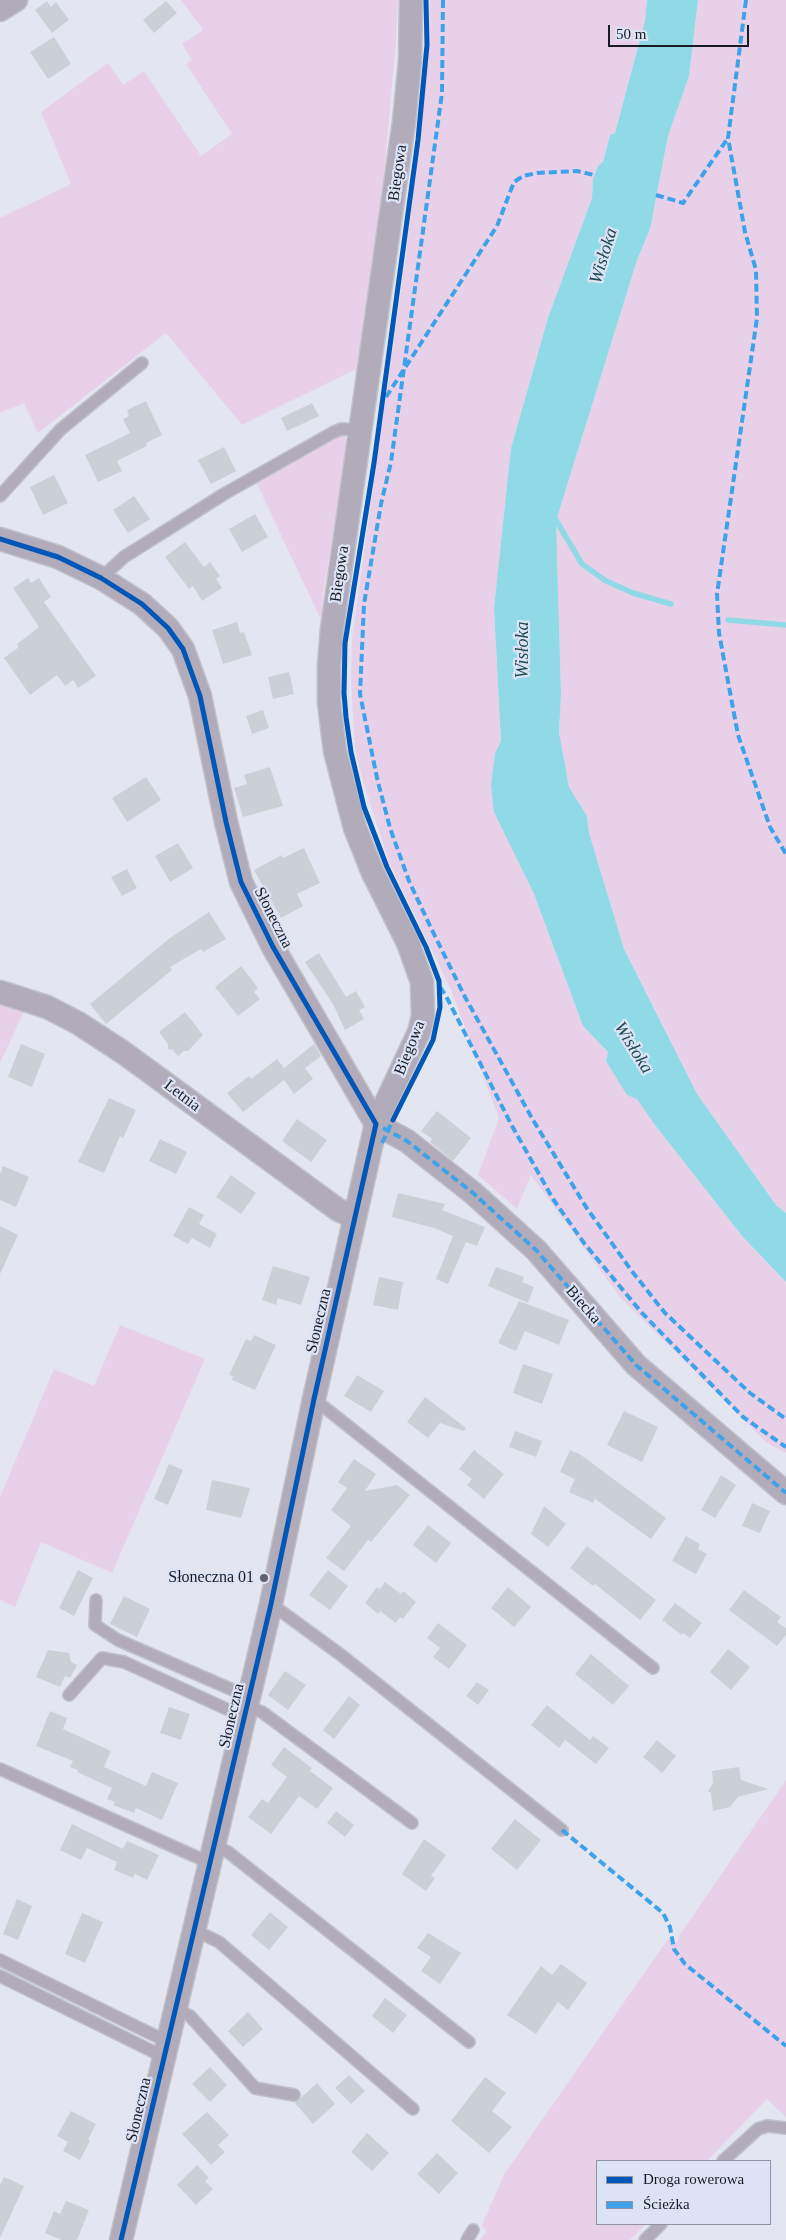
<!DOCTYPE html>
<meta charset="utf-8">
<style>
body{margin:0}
#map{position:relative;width:786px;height:2240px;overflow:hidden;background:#e3e6f0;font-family:"Times New Roman",serif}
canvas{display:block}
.legend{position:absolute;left:596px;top:2160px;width:175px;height:65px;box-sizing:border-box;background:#dde3f6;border:1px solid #8f93a2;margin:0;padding:6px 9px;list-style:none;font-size:15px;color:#1a1c23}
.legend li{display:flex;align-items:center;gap:10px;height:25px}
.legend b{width:25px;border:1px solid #8f93a2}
.scale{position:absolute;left:608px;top:25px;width:141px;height:22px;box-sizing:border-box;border:2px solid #1a1c23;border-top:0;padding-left:6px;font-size:15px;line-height:18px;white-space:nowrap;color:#1a1c23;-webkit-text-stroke:4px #dde3f6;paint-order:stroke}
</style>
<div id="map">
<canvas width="786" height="2240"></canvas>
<ul class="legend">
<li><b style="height:6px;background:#0057b8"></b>Droga rowerowa</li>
<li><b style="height:6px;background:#3da2ea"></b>Ścieżka</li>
</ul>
<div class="scale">50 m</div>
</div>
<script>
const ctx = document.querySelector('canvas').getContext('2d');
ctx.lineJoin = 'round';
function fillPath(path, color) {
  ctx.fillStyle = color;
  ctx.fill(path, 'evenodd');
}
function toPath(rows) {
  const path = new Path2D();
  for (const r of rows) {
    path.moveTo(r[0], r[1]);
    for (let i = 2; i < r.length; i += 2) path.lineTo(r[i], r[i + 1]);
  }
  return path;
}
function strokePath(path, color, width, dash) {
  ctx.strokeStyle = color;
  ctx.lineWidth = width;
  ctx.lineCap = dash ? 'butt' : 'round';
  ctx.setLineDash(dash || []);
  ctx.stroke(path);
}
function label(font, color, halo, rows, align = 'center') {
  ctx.font = font + ' "Times New Roman",serif';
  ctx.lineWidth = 4.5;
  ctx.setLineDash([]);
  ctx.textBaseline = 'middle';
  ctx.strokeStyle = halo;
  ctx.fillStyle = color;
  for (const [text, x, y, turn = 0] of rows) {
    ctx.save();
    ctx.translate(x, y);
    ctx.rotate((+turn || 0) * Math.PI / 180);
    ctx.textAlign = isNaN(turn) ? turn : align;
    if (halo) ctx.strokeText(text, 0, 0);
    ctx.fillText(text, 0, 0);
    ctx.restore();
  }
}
const green = toPath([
 [181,0,398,0,396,41,383,185,356,369,242,425,166,333,38,433,24,403,0,413,0,218,71,184,41,112,108,63,123,85,144,71,201,156,232,134,186,64,192,60,182,44,203,30],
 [430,0,647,0,645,21,615,133,610,135,603,162,598,166,593,179,592,198,548,318,511,448,494,608,501,741,495,753,495,812,534,894,583,1026,608,1052,655,1125,742,1236,786,1282,786,1453,767,1443,620,1297,531,1175,517,1209,478,1175,499,1118,451,990,389,862,363,781,355,748,351,682,352,637,406,255,423,110,429,42],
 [698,0,786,0,786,1213,776,1205,697,1094,624,949,589,833,587,816,569,787,559,732,561,694,556,521,637,260,650,229,668,136,689,76],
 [344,430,347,449,323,594,322,622,256,482],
 [0,1003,25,1009,0,1063],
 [120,1325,205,1359,112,1573,41,1542,15,1607,0,1600,0,1497,54,1369,94,1386],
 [786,1780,786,2117,767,2099,707,2161,597,2161,597,2224,646,2224,630,2240,480,2240,486,2232,482,2225,505,2173,668,1939,677,1943,679,1936]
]);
const water = toPath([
 [647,0,698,0,689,76,668,136,650,229,637,260,556,521,561,694,559,732,569,787,587,816,589,833,624,949,697,1094,776,1205,786,1213,786,1282,742,1236,655,1125,637,1099,627,1095,606,1061,608,1052,583,1026,534,894,494,812,491,785,495,753,501,741,494,608,511,448,548,318,592,198,593,179,598,166,603,162,610,135,615,133,645,21]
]);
const stream = toPath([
 [553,515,582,564,606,581,633,593,671,604],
 [728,620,786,625]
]);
const building = toPath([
 [47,1,51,7,56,2,69,20,52,33,35,10],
 [166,1,177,13,154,33,143,20],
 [54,37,71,64,48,79,30,52],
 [146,401,162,435,146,443,147,446,117,461,122,471,98,482,85,455,130,433,123,419,129,416,127,410],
 [312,403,319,416,287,431,281,418],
 [224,447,236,471,211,484,198,460],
 [54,475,68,503,43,515,30,487],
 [134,496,150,519,128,533,113,510],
 [255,514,268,537,242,552,229,529],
 [185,542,204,567,210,562,220,576,216,579,222,588,202,601,193,586,189,589,165,557],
 [28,578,31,583,39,578,51,597,44,602,96,676,78,688,73,680,65,686,57,675,30,695,4,658,19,647,17,644,39,627,13,588],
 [237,622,240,633,244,632,252,655,223,664,212,630],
 [289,672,294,694,273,699,268,677],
 [263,710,269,728,252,734,246,716],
 [270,767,283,806,243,817,234,788,247,784,244,775],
 [146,777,161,800,127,822,112,798],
 [178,843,193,868,170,882,155,856],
 [304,848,320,883,297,894,303,906,281,918,254,870,282,855,283,858],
 [127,869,137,888,122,896,111,877],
 [209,912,226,939,203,952,201,949,170,967,172,970,106,1024,90,1004,170,938],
 [319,953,346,997,356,991,365,1007,359,1010,364,1019,345,1030,333,1004,305,962],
 [241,966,258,988,254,992,260,999,238,1016,215,987],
 [185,1012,203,1035,188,1051,184,1051,178,1056,173,1050,168,1049,168,1044,159,1032],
 [21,1044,45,1054,32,1087,8,1077],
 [314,1044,321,1056,305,1068,313,1079,294,1094,284,1080,243,1112,227,1093,249,1076,251,1079,277,1059,284,1068],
 [109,1098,136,1110,123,1138,120,1136,104,1173,78,1162],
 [437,1111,471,1138,453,1161,430,1142,432,1139,421,1131],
 [297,1119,327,1140,311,1162,282,1141],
 [160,1139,187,1152,176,1174,149,1161],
 [3,1166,29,1177,16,1207,0,1200,0,1174],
 [231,1175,256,1193,241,1214,216,1197],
 [398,1193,445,1204,442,1210,485,1227,477,1246,466,1242,448,1284,436,1279,453,1236,434,1228,392,1217],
 [189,1207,204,1215,199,1224,217,1234,210,1248,192,1238,188,1244,173,1236],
 [0,1226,18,1235,0,1274],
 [273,1266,310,1277,301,1305,278,1298,276,1305,262,1300],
 [496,1267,524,1277,522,1282,534,1287,528,1303,488,1286],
 [379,1277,403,1282,398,1310,373,1305],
 [519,1301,569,1320,559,1345,525,1331,516,1351,498,1343],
 [254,1335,276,1345,255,1390,232,1380,233,1376,229,1375,246,1339,251,1341],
 [523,1364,553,1374,542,1404,513,1393],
 [357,1375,384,1391,371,1412,344,1396],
 [425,1397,466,1428,464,1431,440,1423,428,1438,407,1422],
 [624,1411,658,1427,642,1462,607,1445],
 [515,1431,542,1441,536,1457,509,1447],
 [474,1450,504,1474,484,1499,467,1485,472,1479,459,1469],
 [570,1450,581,1455,666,1518,651,1539,595,1499,593,1503,569,1492,575,1479,560,1472],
 [354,1459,376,1474,365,1491,397,1485,410,1495,371,1542,368,1540,344,1571,326,1558,351,1526,331,1510,347,1488,338,1482],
 [169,1464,183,1470,168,1505,154,1499],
 [721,1475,736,1485,715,1518,701,1510],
 [212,1480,250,1488,241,1518,206,1510],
 [752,1503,770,1511,760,1533,742,1526],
 [544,1506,566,1524,548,1547,531,1534],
 [428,1525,451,1543,436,1563,413,1545],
 [686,1536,700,1544,698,1549,707,1554,696,1574,672,1561],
 [587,1546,656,1600,640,1620,595,1584,593,1586,570,1568],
 [78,1570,93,1578,74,1616,59,1608],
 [328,1570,348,1586,330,1610,309,1595],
 [385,1582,401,1594,403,1591,416,1602,403,1619,400,1617,396,1623,380,1611,378,1614,365,1603,377,1587,380,1589],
 [508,1587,531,1607,514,1627,491,1608],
 [744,1590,781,1617,777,1622,786,1628,786,1635,777,1646,729,1610],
 [124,1596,150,1609,137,1637,110,1624],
 [675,1603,702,1623,690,1638,683,1633,682,1635,662,1620],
 [438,1623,467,1645,449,1669,433,1657,440,1648,427,1638],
 [728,1649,750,1667,731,1690,710,1672],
 [48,1650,69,1653,71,1662,77,1665,70,1678,65,1676,60,1687,36,1677],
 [591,1654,629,1686,613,1705,575,1674],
 [285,1671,306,1685,288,1710,268,1695],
 [477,1682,489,1690,478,1705,466,1696],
 [349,1696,360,1705,334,1739,323,1730],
 [547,1705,590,1740,593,1736,609,1748,596,1764,565,1740,559,1748,531,1725],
 [169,1707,190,1714,181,1740,160,1733],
 [50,1711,67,1718,63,1729,111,1751,104,1767,146,1786,152,1772,178,1783,162,1820,136,1808,134,1813,113,1805,115,1802,107,1799,112,1788,77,1772,78,1770,70,1767,73,1761,36,1746],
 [657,1740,676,1756,662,1773,643,1757],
 [284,1747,312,1768,310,1771,333,1788,317,1809,299,1796,271,1834,248,1817,262,1799,268,1803,287,1777,271,1765],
 [739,1767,741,1780,768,1789,738,1797,730,1807,713,1811,711,1793,708,1791,713,1783,712,1771],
 [336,1811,354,1825,345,1837,327,1823],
 [515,1819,541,1840,517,1870,491,1849],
 [72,1824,123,1849,127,1841,159,1855,147,1880,135,1874,133,1878,114,1870,117,1862,87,1848,81,1860,60,1850],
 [424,1839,446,1855,431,1876,435,1878,426,1891,402,1874],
 [17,1899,32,1906,18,1940,3,1934],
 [270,1912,288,1927,269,1950,251,1935],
 [82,1913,103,1922,85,1963,65,1954],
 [428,1933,461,1953,440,1984,421,1971,431,1957,417,1948],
 [561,1964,587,1983,568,2010,558,2002,536,2034,507,2015,541,1966,552,1975],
 [385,1998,407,2015,393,2033,372,2016],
 [248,2012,263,2029,243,2047,228,2031],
 [210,2067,227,2085,210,2102,192,2084],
 [349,2075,365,2091,351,2104,335,2088],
 [485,2077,506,2093,492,2111,512,2127,489,2153,451,2121],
 [317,2083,335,2104,313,2124,295,2103],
 [71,2111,96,2124,88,2139,90,2141,80,2160,63,2151,68,2142,57,2136],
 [207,2112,229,2135,218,2145,225,2152,211,2165,182,2134],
 [367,2133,389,2153,372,2171,351,2152],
 [437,2153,458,2173,439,2194,417,2174],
 [197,2165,209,2178,205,2181,213,2189,196,2205,177,2185],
 [4,2177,24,2186,0,2238,0,2185],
 [66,2201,89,2210,77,2240,62,2240,45,2233,54,2211,60,2214]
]);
const lane = toPath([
 [0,496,61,429,142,363],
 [101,578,124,557,224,494,332,433,341,429,362,430],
 [314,1399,653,1668],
 [96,1600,95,1625,118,1640,249,1697],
 [271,1604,341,1655,562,1830],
 [69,1695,102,1658,124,1662,244,1717],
 [247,1707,262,1712,412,1823],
 [0,1769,210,1863],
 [214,1845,228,1852,469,2042],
 [194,1930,219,1942,413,2109],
 [0,1960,168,2042],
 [0,1976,164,2057],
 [176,2008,190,2016,255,2088,294,2095],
 [723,2161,758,2129,767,2126,786,2128],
 [467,2240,473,2230],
 [645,2240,661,2224]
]);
const street = toPath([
 [411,0,410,61,404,122,332,629,329,665,329,703,335,751,355,828,373,873,408,943,422,982,423,1016,419,1032,376,1124,407,1141,473,1193,536,1250,636,1365,786,1493],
 [0,10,16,0],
 [0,539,58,557,101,578,142,604,168,628,183,649,200,696,226,822,241,882,273,947,376,1124,314,1399,271,1604,121,2240],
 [0,992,47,1007,78,1023,124,1053,337,1209,355,1218]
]);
const quiet = toPath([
 [443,0,442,93,391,462,381,504,364,604,360,694,377,778,390,828,409,881,431,928,465,997,533,1120,586,1207,631,1270,665,1313,750,1393,786,1419],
 [746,0,728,138,745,232,756,270,757,318,717,594,719,633,738,735,770,827,786,854],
 [656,195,683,203,728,138],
 [386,397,497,226,514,182,523,176,537,173,577,171,594,175],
 [440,987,446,996,511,1124,553,1199,584,1243,642,1313,743,1417,786,1447],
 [383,1128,407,1141,473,1193,536,1250,636,1365,786,1493],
 [382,1143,395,1116],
 [562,1830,663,1913,670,1927,674,1949,685,1964,786,2046]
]);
const cycleway = toPath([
 [0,539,58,557,101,578,142,604,168,628,183,649,200,696,226,822,241,882,273,947,376,1124,314,1399,271,1604,121,2240],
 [393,1120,433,1040,440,1007,439,981,426,947,387,867,364,807,351,752,346,717,344,693,345,643,374,463,418,140,427,45,426,0]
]);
const markers = [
 [264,1578,5,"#60636b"]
];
const streetNames = [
 ["Biegowa",398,173,-82],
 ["Biegowa",340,574,-82],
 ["Słoneczna",273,918,63],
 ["Biegowa",410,1048,-68],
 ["Letnia",182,1096,37],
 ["Biecka",583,1305,49],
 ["Słoneczna",319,1321,-77],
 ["Słoneczna",232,1716,-77],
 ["Słoneczna",139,2110,-77]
];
const poiNames = [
 ["Słoneczna 01",254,1578]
];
const waterNames = [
 ["Wisłoka",604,256,-73],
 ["Wisłoka",523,650,-90],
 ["Wisłoka",633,1048,58]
];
fillPath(green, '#e8d1e8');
fillPath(water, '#90dae7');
strokePath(stream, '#90dae7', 5.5);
fillPath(building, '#cbd0d6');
strokePath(lane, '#c0c2ca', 14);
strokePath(street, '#c0c2ca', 25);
strokePath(lane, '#b1abba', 11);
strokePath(street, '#b1abba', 22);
strokePath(quiet, '#3da2ea', 4, [8, 4]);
strokePath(cycleway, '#0057b8', 5);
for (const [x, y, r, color] of markers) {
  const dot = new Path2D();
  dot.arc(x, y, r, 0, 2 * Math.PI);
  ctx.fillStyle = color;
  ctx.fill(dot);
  strokePath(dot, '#dde3f6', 2);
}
label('16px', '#1a1c23', '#dde3f6', streetNames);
label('16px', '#1a1c23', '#dde3f6', poiNames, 'right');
label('italic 18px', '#1b4a50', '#dde3f6', waterNames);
</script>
